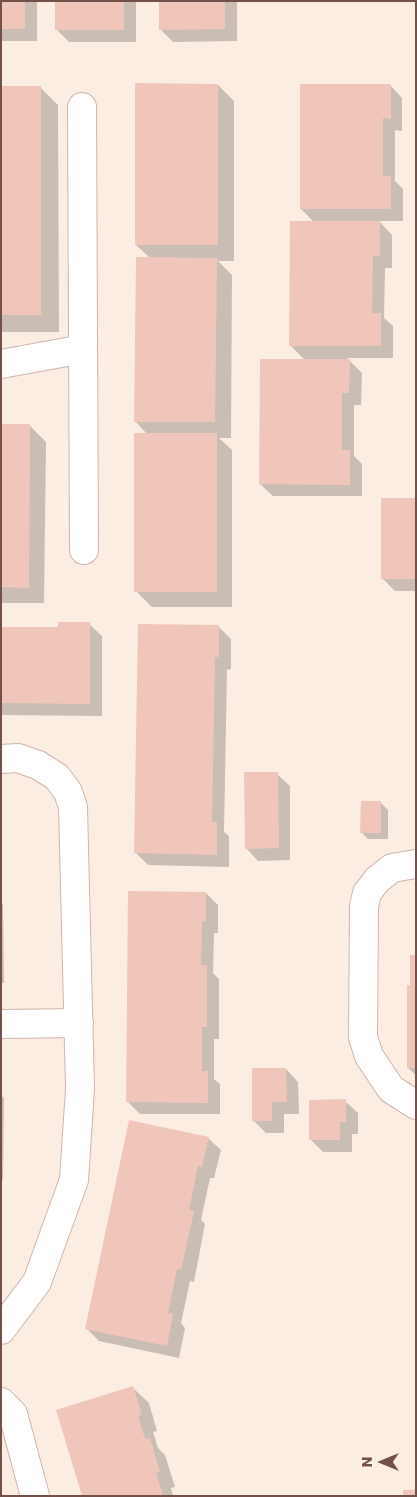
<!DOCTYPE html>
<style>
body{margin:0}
#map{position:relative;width:417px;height:1497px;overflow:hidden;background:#fcede2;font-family:Poppins,sans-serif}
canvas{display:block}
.frame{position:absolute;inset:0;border:2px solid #735049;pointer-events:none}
.north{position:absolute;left:357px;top:1437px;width:50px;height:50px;-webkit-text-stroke:4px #fff2e8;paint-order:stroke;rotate:270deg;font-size:14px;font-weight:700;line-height:20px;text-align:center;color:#735049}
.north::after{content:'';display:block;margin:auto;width:18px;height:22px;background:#735049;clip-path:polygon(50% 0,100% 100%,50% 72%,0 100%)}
</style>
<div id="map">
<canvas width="417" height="1497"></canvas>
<div class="frame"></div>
<div class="north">N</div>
</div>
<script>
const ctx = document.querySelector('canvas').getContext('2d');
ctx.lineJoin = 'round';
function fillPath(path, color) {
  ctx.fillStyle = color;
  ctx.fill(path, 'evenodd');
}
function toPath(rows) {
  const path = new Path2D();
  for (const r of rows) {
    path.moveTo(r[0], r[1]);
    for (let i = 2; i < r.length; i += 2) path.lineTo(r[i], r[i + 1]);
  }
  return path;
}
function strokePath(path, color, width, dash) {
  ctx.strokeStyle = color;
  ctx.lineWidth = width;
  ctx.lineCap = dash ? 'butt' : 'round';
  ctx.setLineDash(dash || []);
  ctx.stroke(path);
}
const shadow = toPath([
 [1,1,37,1,37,41,1,41],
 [56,1,136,1,136,42,69,42,56,29],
 [160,1,237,1,237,41,173,42,160,29],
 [415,12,416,12,416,32,415,32],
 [218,85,234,101,234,261,218,261,232,275,231,438,219,438,232,450,232,607,152,607,136,591,148,435,135,421,150,258,136,245],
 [390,85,402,98,402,131,395,130,395,181,403,189,403,221,379,221,392,235,392,268,385,268,384,318,393,326,393,358,347,358,362,373,361,405,354,405,354,456,362,464,362,496,273,496,260,484,305,360,291,346,314,222,301,209],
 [1,87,40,87,58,105,59,332,1,332],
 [1,425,30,426,46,442,44,603,1,603],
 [416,499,416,591,395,591,383,579],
 [89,624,102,636,102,716,1,715,1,628,59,629],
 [219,627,231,639,231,669,227,670,224,832,229,836,229,867,148,865,136,853],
 [277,774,290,786,290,860,258,861,246,848],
 [381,803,388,810,388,839,368,839,361,832],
 [206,893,218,905,218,933,214,933,213,973,219,979,219,1039,214,1039,214,1079,220,1084,220,1114,140,1114,127,1101],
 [1,903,3,905,4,983,1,983],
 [416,956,416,1075,408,1068,411,986],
 [286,1069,298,1082,299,1114,284,1114,284,1133,266,1133,253,1120],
 [1,1095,4,1098,3,1180,1,1180],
 [345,1101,358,1113,358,1134,352,1134,352,1152,323,1152,310,1139],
 [208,1138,221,1150,214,1178,210,1178,201,1220,205,1224,194,1282,190,1281,181,1323,185,1328,179,1358,99,1341,86,1328],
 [133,1388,149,1403,157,1431,153,1432,158,1448,165,1455,175,1487,171,1488,173,1496,84,1496]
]);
const building = toPath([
 [1,1,25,1,25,29,1,29],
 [55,1,124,1,124,30,55,30],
 [159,1,225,1,225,29,159,30],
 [135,83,218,84,218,245,135,245],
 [300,84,391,84,391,119,383,118,383,176,391,176,391,209,300,209],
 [1,86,41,86,41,315,1,315],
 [290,221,380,221,380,256,373,256,372,313,381,313,381,346,289,346],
 [136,257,217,258,215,422,134,422],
 [260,359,350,359,349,393,342,393,342,450,350,450,350,485,259,484],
 [1,424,30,424,29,588,1,587],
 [134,433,217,433,217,592,134,592],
 [381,498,416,498,416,579,381,579],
 [58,622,90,622,90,704,1,703,1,627,58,627],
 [138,624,219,625,219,656,215,658,212,822,217,822,217,855,134,853],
 [244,772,278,772,279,848,245,849],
 [361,801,381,801,381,833,360,833],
 [128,891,206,892,206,921,202,921,201,965,207,965,207,1027,202,1027,202,1071,208,1071,208,1103,126,1102],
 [410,955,416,955,416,1068,407,1068,407,985,410,985],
 [252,1068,286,1068,287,1102,272,1102,272,1121,252,1121],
 [346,1099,346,1122,340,1122,340,1140,309,1140,309,1100],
 [129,1120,209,1137,202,1167,198,1166,189,1210,194,1211,181,1270,177,1269,168,1313,173,1314,167,1346,85,1329],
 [133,1386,142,1415,138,1416,145,1439,150,1438,160,1471,156,1473,163,1496,82,1496,56,1410],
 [403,1490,416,1490,416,1496,403,1496]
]);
const minor = toPath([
 [82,107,84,550],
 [1,364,83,349],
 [1,759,18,758,38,765,57,777,68,792,73,807,80,1089,74,1180,37,1282,1,1330],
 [416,864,392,868,377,880,367,893,364,906,363,1037,369,1056,391,1089,416,1105],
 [1,1024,79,1023],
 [1,1402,13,1414,35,1496]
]);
fillPath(shadow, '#0003');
fillPath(building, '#f1c6ba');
strokePath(minor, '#cfb5ac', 30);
strokePath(minor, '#fff', 28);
</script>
